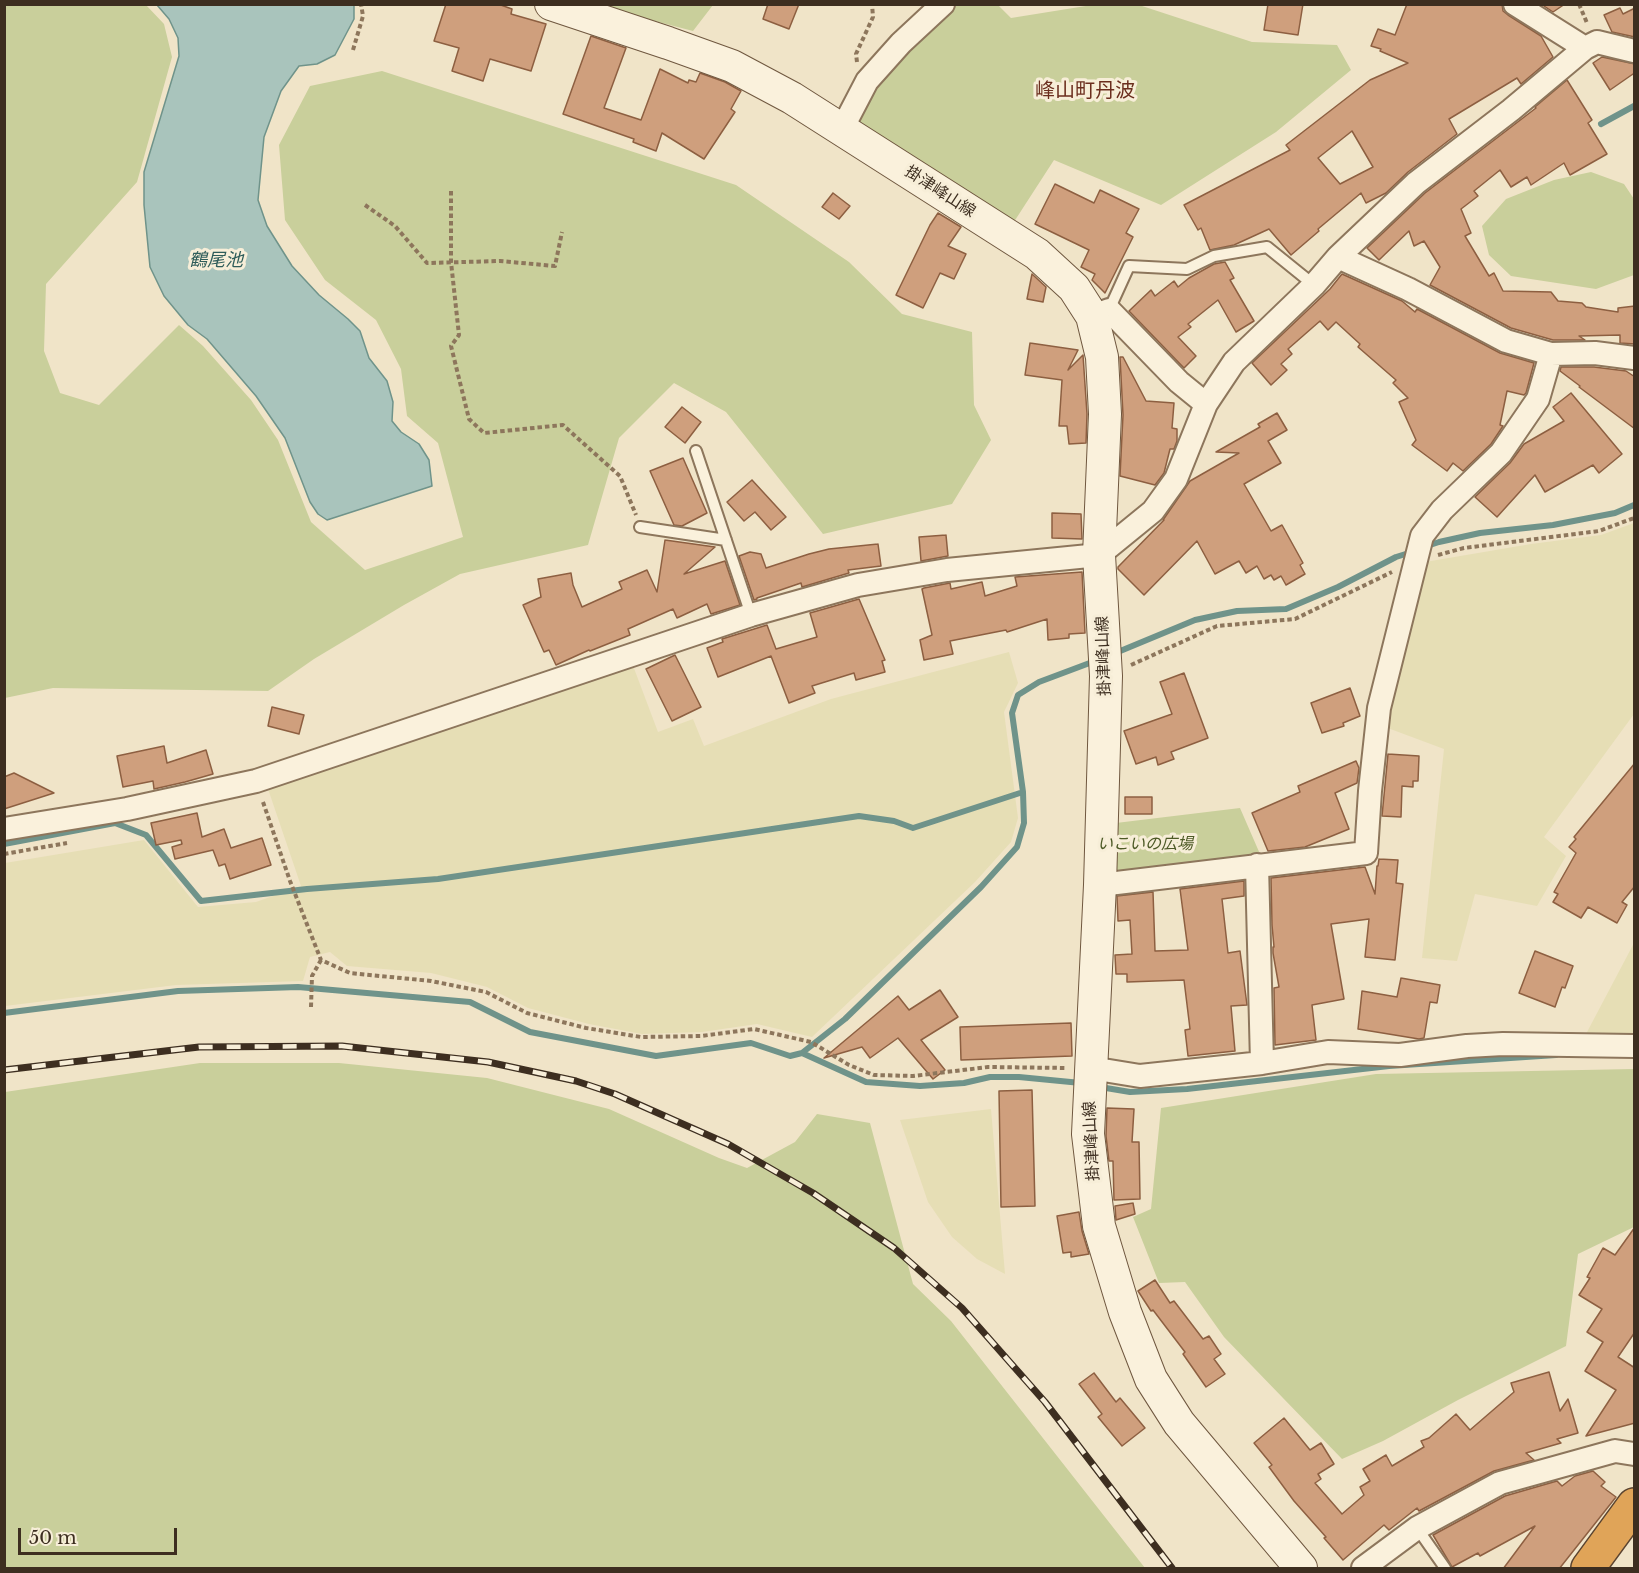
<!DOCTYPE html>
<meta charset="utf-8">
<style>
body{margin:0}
#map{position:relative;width:1639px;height:1573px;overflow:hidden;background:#f0e4c8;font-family:"Libre Baskerville",serif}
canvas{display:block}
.frame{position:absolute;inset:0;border:6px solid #3d2e20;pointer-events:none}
.scale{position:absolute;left:18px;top:1528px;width:159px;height:27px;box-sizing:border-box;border:3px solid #3d2e20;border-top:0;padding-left:8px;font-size:18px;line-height:21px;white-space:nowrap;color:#3d2e20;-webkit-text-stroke:4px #f7eed8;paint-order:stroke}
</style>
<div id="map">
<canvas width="1639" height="1573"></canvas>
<div class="frame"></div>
<div class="scale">50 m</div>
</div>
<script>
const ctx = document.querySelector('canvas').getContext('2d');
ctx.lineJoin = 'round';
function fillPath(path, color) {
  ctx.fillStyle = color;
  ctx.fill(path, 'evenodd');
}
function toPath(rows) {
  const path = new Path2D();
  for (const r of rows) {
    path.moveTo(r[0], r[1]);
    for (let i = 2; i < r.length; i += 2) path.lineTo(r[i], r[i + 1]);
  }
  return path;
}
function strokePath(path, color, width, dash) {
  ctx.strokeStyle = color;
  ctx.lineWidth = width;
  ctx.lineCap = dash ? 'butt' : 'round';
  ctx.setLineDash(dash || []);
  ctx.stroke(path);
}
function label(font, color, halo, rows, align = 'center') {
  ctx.font = font + ' "Libre Baskerville","Noto Sans JP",serif';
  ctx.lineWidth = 6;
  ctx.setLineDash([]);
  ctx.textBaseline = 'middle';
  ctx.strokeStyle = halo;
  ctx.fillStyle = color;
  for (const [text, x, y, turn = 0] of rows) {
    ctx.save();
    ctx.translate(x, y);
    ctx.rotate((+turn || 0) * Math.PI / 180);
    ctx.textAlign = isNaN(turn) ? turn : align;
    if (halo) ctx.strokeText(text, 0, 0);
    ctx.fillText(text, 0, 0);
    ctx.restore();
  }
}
const farmland = toPath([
 [1634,523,1634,714,1544,837,1566,856,1537,906,1475,894,1457,961,1422,958,1444,749,1385,727,1425,562,1531,544,1601,535],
 [1009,652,1018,683,1004,712,1018,818,1011,842,975,882,812,1037,757,1024,702,1032,642,1034,589,1024,528,1008,487,987,431,973,347,966,330,952,310,957,303,981,176,985,5,1006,5,863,144,840,198,907,256,902,301,886,267,786,632,663,658,732,693,719,704,746,831,699],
 [1634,943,1634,1035,1586,1034],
 [991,1109,1005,1274,977,1259,952,1237,928,1202,900,1120]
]);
const green = toPath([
 [5,4,146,5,164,24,172,57,137,182,46,284,44,351,60,393,99,405,179,325,203,346,251,400,278,440,311,522,365,570,463,537,438,443,407,416,401,369,376,320,325,280,285,220,279,145,310,86,382,71,736,185,849,262,902,314,972,332,974,405,991,440,952,504,823,534,726,412,674,383,619,438,588,545,460,574,404,605,314,659,268,691,53,688,5,698],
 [593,5,713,5,693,31],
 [956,5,998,5,1011,18,1092,5,1139,5,1252,42,1337,45,1351,70,1276,132,1161,205,1054,160,1010,228,862,133,857,119,870,86,906,50],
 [1591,172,1624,184,1634,199,1634,275,1596,289,1511,276,1489,255,1482,226,1506,199,1554,180],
 [1240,808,1260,854,1114,873,1116,823],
 [200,1063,339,1063,487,1078,609,1109,719,1158,747,1168,795,1142,817,1114,870,1123,913,1284,951,1321,1145,1568,5,1568,5,1092],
 [1634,1069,1634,1227,1578,1254,1566,1346,1458,1400,1383,1441,1342,1459,1224,1337,1185,1282,1159,1283,1133,1217,1151,1209,1161,1108,1376,1074]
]);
const water = toPath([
 [157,5,354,5,354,19,335,55,317,64,299,66,281,91,264,137,258,200,267,226,292,266,319,295,348,319,360,331,369,358,387,381,393,402,392,421,401,432,419,444,429,460,432,486,327,520,318,514,310,502,285,438,256,396,207,339,188,325,164,296,150,267,144,205,144,172,179,56,178,38,169,19,157,5]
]);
const stream = toPath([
 [1601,124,1634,106],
 [1424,547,1439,542,1480,533,1553,525,1615,513,1634,505],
 [1113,654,1195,620,1237,611,1286,609,1338,587,1396,557,1412,552],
 [4,844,115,823,146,835,201,901,307,889,438,879,859,816,894,821,913,828,1023,792],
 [4,1013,178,991,298,987,470,1002,530,1032,656,1056,751,1043,790,1056,802,1053,845,1019,981,887,1017,847,1024,823,1023,792,1012,713,1018,695,1039,682,1095,661],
 [802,1053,866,1082,920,1086,964,1083,990,1077,1019,1077,1081,1083],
 [1100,1087,1130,1092,1187,1089,1389,1066,1556,1055]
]);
const building = toPath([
 [446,4,498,4,512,9,511,14,546,24,531,71,490,59,483,81,452,71,459,48,434,41,446,4],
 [768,4,799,4,789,29,763,19,768,4],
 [1268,4,1303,4,1298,35,1264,30,1268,4],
 [1407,4,1502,4,1503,11,1508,15,1541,36,1553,57,1521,84,1517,78,1449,119,1457,134,1408,172,1386,193,1366,203,1361,193,1318,229,1319,231,1291,255,1269,229,1234,245,1210,250,1201,228,1198,230,1184,205,1290,150,1286,145,1370,80,1408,63,1380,51,1381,49,1371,46,1378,29,1395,35,1407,4],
 [1352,131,1373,167,1340,184,1318,158,1352,131],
 [1541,4,1565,4,1553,12,1541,4],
 [1620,8,1623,14,1635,8,1635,37,1612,32,1604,15,1620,8],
 [591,36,626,48,604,108,641,120,660,69,688,83,689,80,696,82,700,73,725,82,741,91,731,109,735,112,704,159,662,133,656,151,633,142,634,139,563,114,591,36],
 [1602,57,1635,64,1635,77,1633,74,1610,90,1593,63,1602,57],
 [1567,80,1592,120,1588,123,1607,154,1570,175,1564,163,1531,185,1527,177,1511,187,1500,170,1474,191,1478,196,1461,209,1471,233,1465,236,1489,276,1494,273,1503,291,1551,292,1558,301,1582,303,1586,307,1618,312,1618,308,1635,306,1635,344,1620,343,1620,335,1579,336,1585,340,1553,340,1511,328,1430,285,1440,267,1424,241,1414,246,1409,231,1379,260,1367,248,1425,193,1536,108,1535,107,1567,80],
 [1055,184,1094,203,1100,190,1139,209,1126,233,1133,237,1105,293,1092,280,1095,274,1081,267,1089,250,1035,224,1055,184],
 [833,193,850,206,839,219,822,207,833,193],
 [938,213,961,227,948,246,966,254,954,279,940,273,923,308,896,295,930,225,938,213],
 [1225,262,1234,278,1230,280,1254,321,1236,332,1218,300,1188,324,1191,327,1178,337,1196,356,1184,368,1129,311,1151,290,1155,296,1174,281,1178,287,1189,278,1214,264,1225,262],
 [1032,274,1046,287,1043,302,1027,299,1032,274],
 [1342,274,1402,301,1415,312,1417,309,1500,353,1534,363,1526,393,1524,395,1507,391,1500,425,1503,426,1491,444,1463,471,1453,463,1447,471,1412,445,1416,440,1399,402,1408,398,1393,383,1396,380,1358,347,1360,344,1336,322,1328,330,1320,321,1288,349,1292,354,1281,364,1287,370,1271,385,1252,363,1330,289,1342,274],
 [1030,343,1078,350,1068,370,1083,355,1087,414,1086,443,1069,444,1067,426,1059,426,1062,380,1025,375,1030,343],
 [1120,357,1123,357,1146,401,1174,403,1172,428,1177,429,1177,441,1174,449,1170,449,1164,473,1155,485,1120,476,1123,415,1120,357],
 [1561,367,1594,367,1626,371,1635,377,1635,429,1579,387,1580,386,1560,371,1561,367],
 [1571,393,1622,454,1599,473,1593,465,1545,492,1535,475,1497,517,1475,497,1510,463,1524,444,1564,421,1553,407,1571,393],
 [682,407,701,422,685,443,665,427,682,407],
 [1277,413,1287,430,1268,441,1281,463,1244,484,1271,531,1282,525,1303,563,1300,565,1305,574,1286,585,1281,576,1274,580,1271,575,1264,579,1257,566,1246,573,1239,561,1215,574,1197,541,1144,595,1118,569,1118,567,1164,520,1163,520,1190,481,1239,453,1216,452,1260,427,1258,424,1277,413],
 [683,458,707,513,682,526,674,525,650,471,683,458],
 [752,480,786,517,771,530,755,512,744,521,727,502,752,480],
 [1052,513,1081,514,1082,539,1052,538,1052,513],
 [946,535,948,556,921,561,919,537,946,535],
 [665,540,715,547,684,574,725,561,740,605,711,614,707,604,677,618,673,609,628,629,630,635,590,651,589,650,556,665,549,650,544,652,523,605,541,597,538,579,571,573,573,585,582,607,622,589,619,582,647,570,657,592,665,540],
 [878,544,881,566,848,570,849,573,802,587,801,583,757,598,757,599,754,600,739,556,750,552,761,554,766,568,809,554,829,549,878,544],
 [1082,572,1085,633,1069,634,1069,638,1048,640,1047,619,1007,632,1006,630,950,641,953,654,924,660,920,640,932,635,922,589,924,588,950,583,951,589,982,582,985,596,1017,586,1015,577,1082,572],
 [859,599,885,660,882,661,885,672,856,680,854,673,812,686,815,693,789,703,771,656,718,677,707,648,723,642,722,639,767,625,776,649,817,637,810,613,859,599],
 [675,655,701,707,672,721,646,669,675,655],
 [1184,673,1208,738,1171,752,1174,759,1158,765,1156,757,1136,764,1124,731,1172,714,1160,682,1184,673],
 [1350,688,1360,716,1343,723,1344,726,1322,733,1311,703,1350,688],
 [272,707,304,715,299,734,268,726,272,707],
 [164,746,167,763,206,750,213,774,185,782,154,789,153,781,123,787,117,756,164,746],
 [1388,754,1419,756,1418,781,1413,781,1413,787,1402,786,1401,817,1382,816,1388,754],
 [1356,761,1359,768,1357,783,1335,793,1349,829,1305,847,1268,851,1252,813,1300,792,1298,786,1356,761],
 [1635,763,1635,886,1622,902,1627,905,1617,923,1588,907,1581,918,1553,902,1558,894,1554,892,1576,853,1569,847,1576,839,1574,837,1635,763],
 [14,773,54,793,4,809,4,777,14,773],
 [1125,797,1152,797,1152,814,1125,814,1125,797],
 [197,813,202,837,224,829,231,848,262,838,271,865,230,879,225,864,219,866,213,850,175,859,172,847,182,844,181,840,156,845,151,823,197,813],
 [1379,859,1398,860,1396,883,1403,884,1395,960,1365,957,1369,919,1331,924,1344,999,1312,1005,1316,1040,1275,1045,1274,988,1279,987,1273,953,1273,947,1274,947,1272,925,1271,878,1365,867,1375,894,1377,866,1378,866,1379,859],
 [1244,881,1244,896,1222,899,1228,953,1240,951,1247,1005,1231,1006,1235,1051,1188,1056,1185,1030,1190,1029,1184,980,1127,982,1127,974,1116,974,1115,955,1132,954,1130,920,1118,921,1117,896,1153,892,1155,951,1188,950,1180,889,1244,881],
 [1535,951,1573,966,1565,988,1562,987,1555,1007,1519,993,1535,951],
 [1401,978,1440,985,1437,1003,1430,1002,1424,1038,1419,1039,1358,1029,1362,991,1397,997,1401,978],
 [940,990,958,1017,921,1040,945,1070,933,1079,898,1038,870,1058,862,1047,824,1058,898,996,909,1010,940,990],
 [1071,1023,1072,1056,961,1060,960,1027,1071,1023],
 [1032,1090,1035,1206,1001,1207,999,1091,1032,1090],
 [1107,1108,1134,1109,1132,1142,1139,1142,1140,1199,1114,1200,1113,1161,1109,1161,1106,1136,1107,1108],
 [1133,1203,1135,1214,1116,1220,1115,1206,1133,1203],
 [1079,1212,1082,1231,1089,1254,1071,1257,1071,1252,1063,1253,1057,1216,1079,1212],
 [1635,1227,1635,1332,1618,1357,1635,1368,1635,1423,1586,1436,1616,1390,1585,1371,1603,1342,1587,1332,1602,1309,1579,1295,1590,1278,1587,1277,1603,1248,1615,1255,1635,1227],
 [1155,1280,1170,1303,1174,1301,1203,1339,1209,1336,1221,1354,1214,1359,1225,1374,1206,1387,1183,1354,1185,1352,1153,1310,1151,1311,1138,1291,1155,1280],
 [1549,1372,1560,1411,1568,1399,1578,1433,1557,1439,1561,1443,1526,1453,1534,1460,1494,1471,1419,1511,1417,1508,1389,1530,1384,1525,1343,1560,1324,1538,1326,1537,1294,1501,1269,1467,1272,1465,1254,1443,1284,1418,1310,1450,1321,1443,1334,1464,1318,1474,1321,1479,1315,1483,1342,1514,1364,1495,1360,1487,1370,1481,1363,1469,1386,1455,1392,1466,1424,1447,1421,1441,1429,1438,1456,1414,1470,1430,1514,1392,1511,1383,1549,1372],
 [1094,1373,1116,1402,1120,1398,1145,1428,1122,1446,1098,1417,1102,1414,1079,1384,1094,1373],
 [1593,1471,1605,1482,1601,1486,1616,1497,1559,1569,1503,1569,1535,1526,1480,1556,1478,1553,1452,1567,1433,1535,1505,1496,1557,1481,1562,1486,1575,1476,1593,1471]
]);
const path = toPath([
 [1579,4,1587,23],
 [353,50,363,16,361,4],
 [857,62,856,54,873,17,872,4],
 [451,191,451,262,459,335,451,346,469,419,484,433,563,425,620,476,636,515],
 [365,205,395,226,427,263,500,261,555,266,562,232],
 [1438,555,1464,548,1599,531,1634,518],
 [1131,665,1217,626,1295,619,1392,572],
 [263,802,290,881,321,960,350,973,431,981,486,992,527,1013,586,1028,641,1037,701,1036,754,1029,811,1042,849,1065,874,1075,913,1076,988,1067,1067,1068],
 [4,854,67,843],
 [311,1007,312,976,321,960]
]);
const lane = toPath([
 [1109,310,1129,266,1187,269,1214,256,1267,247,1314,285],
 [696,451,751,615],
 [640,527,726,540],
 [1417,1528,1445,1568]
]);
const street = toPath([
 [1515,4,1585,48],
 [842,129,867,81,901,43,943,4],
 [1338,257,1408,289,1506,341,1551,354,1595,353,1634,358],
 [1092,316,1109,310,1179,382,1206,404],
 [4,829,127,809,256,781,751,615,858,585,947,570,1099,555,1153,511,1176,479,1206,404,1234,362,1314,285,1338,257,1416,183,1511,110,1585,48,1597,42,1634,51],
 [1257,865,1262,1063],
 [1100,885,1366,853,1370,791,1379,708,1422,536,1442,510,1501,453,1538,399,1551,354],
 [1091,1068,1140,1076,1262,1063,1328,1052,1400,1055,1467,1046,1503,1044,1634,1046],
 [1363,1568,1417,1528,1500,1483,1615,1451,1634,1454]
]);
const secondary = toPath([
 [551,4,668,43,732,66,792,98,1037,254,1074,288,1092,316,1102,357,1105,414,1099,555,1106,676,1100,885,1088,1134,1099,1226,1125,1312,1151,1379,1179,1423,1301,1568]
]);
const highway = toPath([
 [1588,1568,1634,1505]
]);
const rail = toPath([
 [4,1070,199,1047,342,1046,488,1062,576,1081,615,1094,728,1144,813,1193,894,1248,962,1308,1045,1402,1172,1568]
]);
const streetNames = [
 ["掛津峰山線",940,192,33],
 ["掛津峰山線",1104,656,-92],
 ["掛津峰山線",1092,1141,-93]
];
const parkNames = [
 ["いこいの広場",1145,844]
];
const waterNames = [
 ["鶴尾池",216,261]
];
const quarterNames = [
 ["峰山町丹波",1085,91]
];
fillPath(farmland, '#e6deb5');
fillPath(green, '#c9cf9b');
fillPath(water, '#a9c4bc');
strokePath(water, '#6f938a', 1.5);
strokePath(stream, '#6f938a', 6);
fillPath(building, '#cf9f7d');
strokePath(building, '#8d5f41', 1.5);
strokePath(lane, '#8d765c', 14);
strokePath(street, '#8d765c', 26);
strokePath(secondary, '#6f573f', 34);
strokePath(highway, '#5b4430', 36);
strokePath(path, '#8d765c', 4, [4.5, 3]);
strokePath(lane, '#faf1dc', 10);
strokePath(street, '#faf1dc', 22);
strokePath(secondary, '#faf1dc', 32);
strokePath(highway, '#e0a458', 33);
strokePath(rail, '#3d2e20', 7);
strokePath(rail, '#f7eed8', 4.5, [14]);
label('16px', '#3d2e20', '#f7eed8', streetNames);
label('italic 16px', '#4d5a26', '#f7eed8', parkNames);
label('italic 18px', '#2f5d5a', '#f7eed8', waterNames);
label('20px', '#6b2e1e', '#f7eed8', quarterNames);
</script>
